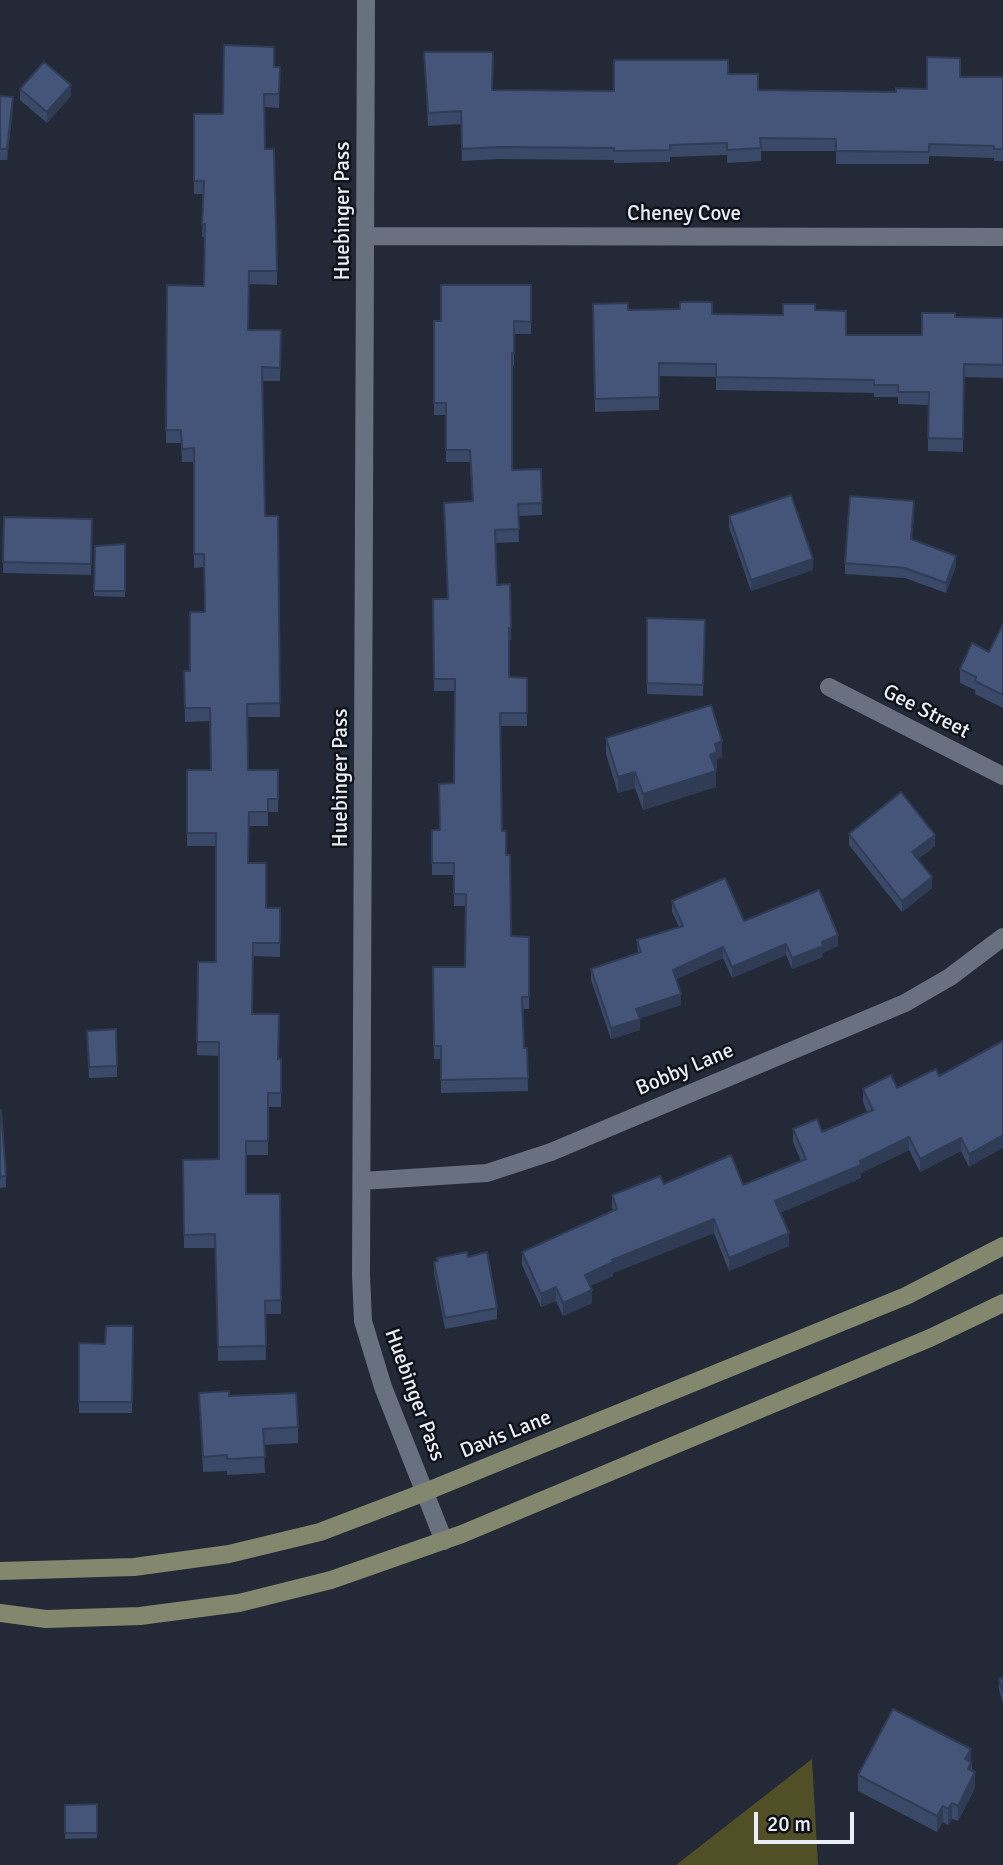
<!DOCTYPE html>
<style>
body{margin:0}
#map{position:relative;width:1003px;height:1865px;overflow:hidden;background:#232936;font-family:Signika,sans-serif}
canvas{display:block}
.scale{position:absolute;left:754px;top:1812px;width:100px;height:32px;box-sizing:border-box;border:4px solid #eaeef7;border-top:0;padding-left:9px;font-size:21px;line-height:24px;white-space:nowrap;color:#eaeef7;-webkit-text-stroke:5px #0f1218;paint-order:stroke}
</style>
<div id="map">
<canvas width="1003" height="1865"></canvas>
<div class="scale">20 m</div>
</div>
<script>
const ctx = document.querySelector('canvas').getContext('2d');
ctx.lineJoin = 'round';
function fillPath(path, color) {
  ctx.fillStyle = color;
  ctx.fill(path, 'evenodd');
}
function toPath(rows) {
  const path = new Path2D();
  for (const r of rows) {
    path.moveTo(r[0], r[1]);
    for (let i = 2; i < r.length; i += 2) path.lineTo(r[i], r[i + 1]);
  }
  return path;
}
function strokePath(path, color, width, dash) {
  ctx.strokeStyle = color;
  ctx.lineWidth = width;
  ctx.lineCap = dash ? 'butt' : 'round';
  ctx.setLineDash(dash || []);
  ctx.stroke(path);
}
function label(font, color, halo, rows, align = 'center') {
  ctx.font = font + ' Signika,sans-serif';
  ctx.lineWidth = 5;
  ctx.setLineDash([]);
  ctx.textBaseline = 'middle';
  ctx.strokeStyle = halo;
  ctx.fillStyle = color;
  for (const [text, x, y, turn = 0] of rows) {
    ctx.save();
    ctx.translate(x, y);
    ctx.rotate((+turn || 0) * Math.PI / 180);
    ctx.textAlign = isNaN(turn) ? turn : align;
    if (halo) ctx.strokeText(text, 0, 0);
    ctx.fillText(text, 0, 0);
    ctx.restore();
  }
}
const green = toPath([
 [812,1759,818,1865,676,1865]
]);
const street = toPath([
 [366,0,361,1275,363,1321,383,1387,444,1541],
 [366,236,1003,237],
 [829,687,1003,776],
 [362,1181,487,1173,551,1152,905,1003,950,977,1003,937]
]);
const secondary = toPath([
 [0,1571,134,1567,229,1554,320,1532,425,1492,906,1296,1003,1246],
 [0,1613,46,1619,140,1616,239,1603,331,1580,462,1534,930,1338,1003,1303]
]);
const wall = toPath([
 [424,52,493,90,614,91,728,74,758,90,896,92,927,89,960,77,1003,77,1003,161,994,161,994,158,929,156,929,164,836,164,836,151,761,151,761,161,727,163,727,155,670,157,670,162,614,163,614,160,499,159,462,161,461,124,428,126],
 [274,67,280,67,279,108,264,107,265,149,277,271,277,285,249,284,248,330,281,330,280,381,262,381,265,516,278,516,280,717,247,717,248,770,278,770,278,812,268,812,268,826,249,826,248,863,266,908,280,908,280,957,253,956,252,1014,278,1059,281,1059,281,1107,268,1107,268,1155,246,1155,246,1194,280,1194,281,1314,265,1314,266,1360,218,1361,215,1248,184,1248,183,1160,219,1159,219,1056,197,1055,198,962,216,962,216,846,187,846,187,770,211,770,210,721,185,722,184,671,190,671,205,612,204,567,194,568,194,462,182,462,181,443,166,443,167,285,204,286,205,237,202,237,204,194,194,194,194,114,223,114],
 [20,89,71,96,47,123,20,100],
 [0,96,13,108,7,160,0,160],
 [531,285,531,334,514,334,514,366,512,366,512,470,541,469,542,515,518,516,519,542,496,543,497,585,510,584,511,640,509,640,509,677,527,678,527,726,500,726,502,831,506,855,511,936,529,937,529,1009,523,1009,524,1048,527,1048,528,1091,441,1093,441,1059,434,1059,433,967,465,967,465,906,454,906,454,875,432,875,432,830,439,830,454,783,455,691,434,691,433,599,447,599,472,501,470,462,446,462,446,415,434,415,434,321,441,321],
 [593,304,628,310,712,314,783,315,815,310,846,335,922,335,955,317,1003,318,1003,378,964,377,963,452,928,451,928,405,898,404,898,397,874,397,874,393,716,390,716,377,659,376,659,410,595,412],
 [914,512,912,540,956,566,946,593,905,578,845,574,845,563],
 [729,516,813,570,751,591,729,527],
 [4,517,92,519,91,575,3,573],
 [125,544,125,597,94,596,95,546],
 [647,618,705,620,703,696,647,694],
 [1003,624,1003,708,975,694,975,690,960,683,960,669,989,652],
 [606,738,722,757,717,759,717,768,715,769,716,787,643,810,635,788,618,793,606,754],
 [849,834,935,846,918,859,932,888,902,912,849,845],
 [672,901,744,921,838,946,823,953,823,957,792,969,786,955,732,978,723,958,676,979,681,1005,639,1018,640,1030,611,1039,591,980,591,969,638,954,637,940,679,927,672,912],
 [87,1031,117,1066,117,1077,89,1078],
 [1003,1041,969,1167,961,1151,920,1172,909,1150,861,1173,861,1178,780,1213,789,1246,729,1271,714,1233,613,1273,613,1276,590,1286,592,1303,563,1316,556,1301,541,1307,522,1265,522,1252,613,1211,612,1208,612,1195,664,1184,743,1185,801,1161,793,1142,793,1129,822,1132,867,1112,863,1102,863,1089,897,1088,939,1076],
 [0,1111,6,1176,6,1187,0,1188],
 [468,1257,497,1308,497,1319,445,1329,434,1273,434,1262,437,1261,437,1258],
 [133,1326,132,1413,79,1413,79,1343,105,1344],
 [199,1393,229,1396,298,1427,298,1443,264,1445,265,1473,227,1475,227,1471,203,1472],
 [1003,1678,1003,1703,999,1690,999,1679],
 [971,1762,975,1788,958,1821,952,1819,948,1825,943,1822,937,1832,858,1791,858,1775],
 [97,1804,97,1838,65,1839,65,1805]
]);
const shadedWall = toPath([
 [71,85,71,96,47,123,47,112],
 [13,97,13,108,7,160,7,149],
 [956,556,956,566,946,593,946,583],
 [813,559,813,570,751,591,751,580],
 [722,741,722,757,717,759,717,768,710,771,710,755,715,744],
 [716,771,716,787,643,810,643,794],
 [635,772,635,788,618,793,618,777],
 [935,835,935,846,912,863,912,852],
 [932,877,932,888,902,912,902,901],
 [838,935,838,946,823,953,823,957,792,969,792,958,822,942],
 [786,944,786,955,732,978,732,967],
 [723,947,723,958,673,981,673,970],
 [681,994,681,1005,636,1020,636,1009],
 [640,1019,640,1030,611,1039,611,1028],
 [1003,1135,1003,1148,969,1167,969,1154],
 [909,1137,909,1150,861,1173,861,1178,775,1215,775,1201],
 [961,1138,961,1151,920,1172,920,1159],
 [714,1219,714,1233,613,1273,613,1276,585,1288,585,1275,612,1260],
 [789,1233,789,1246,729,1271,729,1258],
 [556,1287,556,1301,541,1307,541,1294],
 [592,1290,592,1303,563,1316,563,1303],
 [971,1749,971,1764,971,1762,971,1778,965,1759],
 [975,1772,975,1788,958,1821,958,1806],
 [952,1803,952,1819,948,1825,948,1809],
 [943,1806,943,1822,937,1832,937,1816]
]);
const building = toPath([
 [224,45,274,47,274,67,280,67,279,94,264,94,265,149,274,149,277,271,249,271,248,330,281,330,280,368,262,367,265,516,278,516,280,703,247,704,248,770,278,770,278,799,268,799,268,812,249,812,248,863,266,863,266,908,280,908,280,943,253,943,252,1014,279,1014,278,1059,281,1059,281,1093,268,1093,268,1141,246,1141,246,1194,280,1194,281,1300,265,1301,266,1346,218,1347,215,1234,184,1235,183,1160,219,1159,219,1042,197,1042,198,962,216,962,216,833,187,833,187,770,211,770,210,708,185,708,184,671,190,671,190,612,205,612,204,554,194,554,194,448,182,449,181,430,166,430,167,285,204,286,205,224,202,224,204,181,194,181,194,114,223,114,224,45],
 [424,52,493,52,492,90,614,91,614,60,728,60,728,74,758,74,758,90,896,92,896,88,927,89,927,57,960,58,960,77,1003,77,1003,149,994,149,994,146,929,144,929,152,836,151,836,139,760,138,761,148,727,150,727,143,670,145,670,150,614,151,614,148,499,147,462,149,461,111,428,113,424,52],
 [44,62,71,85,47,112,20,89,44,62],
 [0,96,13,97,7,149,0,149,0,96],
 [441,285,531,285,531,322,514,321,514,353,512,353,512,470,541,469,542,503,518,504,519,529,495,530,497,585,510,584,511,628,509,628,509,677,527,678,527,713,500,713,502,831,506,831,506,855,510,855,511,936,529,937,529,997,522,997,524,1048,527,1048,528,1078,441,1080,441,1046,434,1046,433,967,465,967,466,894,454,894,454,863,432,863,432,830,440,830,439,784,454,783,455,679,434,679,433,599,448,599,444,503,473,501,470,450,446,450,446,403,434,403,434,321,441,321,441,285],
 [680,302,712,302,712,314,783,315,783,304,815,304,815,310,846,311,846,335,922,335,922,313,955,313,955,317,1003,318,1003,365,964,364,963,439,928,438,929,392,898,392,898,385,874,385,874,380,716,377,716,364,659,363,659,397,595,399,593,304,628,303,628,310,680,309,680,302],
 [791,495,813,559,751,580,729,516,791,495],
 [850,496,914,501,911,539,956,556,946,583,905,568,845,563,850,496],
 [4,517,92,519,91,564,3,562,4,517],
 [125,544,125,591,94,591,95,546,125,544],
 [647,618,705,620,703,685,647,683,647,618],
 [1003,624,1003,695,975,681,976,677,960,669,972,643,989,652,1003,624],
 [711,705,722,741,715,744,717,752,710,755,716,771,643,794,635,772,618,777,606,738,711,705],
 [901,792,935,835,912,852,932,877,902,901,849,834,901,792],
 [725,878,744,921,819,890,838,935,822,942,823,946,792,958,786,944,732,967,723,947,673,970,681,994,636,1009,640,1019,611,1028,591,969,641,952,637,940,683,926,672,901,725,878],
 [116,1029,117,1066,89,1067,87,1031,116,1029],
 [1003,1041,1003,1135,969,1154,961,1138,920,1159,909,1137,860,1161,861,1165,775,1201,789,1233,729,1258,714,1219,612,1260,613,1262,585,1275,592,1290,563,1303,556,1287,541,1294,522,1252,617,1209,612,1195,660,1176,664,1184,731,1155,743,1185,806,1159,793,1129,817,1119,822,1132,873,1110,863,1089,891,1075,897,1088,936,1069,939,1076,1003,1041],
 [1,1110,6,1176,0,1177,0,1111,1,1110],
 [467,1252,468,1257,487,1252,497,1308,445,1318,434,1262,438,1261,437,1258,467,1252],
 [106,1326,133,1326,132,1402,79,1402,79,1343,105,1344,106,1326],
 [229,1391,229,1396,296,1393,298,1427,263,1429,265,1457,227,1459,227,1455,203,1457,199,1393,229,1391],
 [1003,1678,1003,1692,999,1679,1003,1678],
 [893,1709,971,1749,965,1759,971,1762,968,1769,975,1772,958,1806,952,1803,948,1809,943,1806,937,1816,858,1775,893,1709],
 [97,1804,97,1833,65,1833,65,1805,97,1804]
]);
const streetNames = [
 ["Huebinger Pass",343,211,-90],
 ["Cheney Cove",684,214],
 ["Gee Street",926,712,27],
 ["Huebinger Pass",341,778,-90],
 ["Bobby Lane",685,1070,-23],
 ["Huebinger Pass",414,1395,70],
 ["Davis Lane",506,1435,-22]
];
fillPath(green, '#504f26');
strokePath(street, '#69707f', 18);
strokePath(secondary, '#83876d', 18);
fillPath(wall, '#3a4968');
fillPath(shadedWall, '#303c55');
fillPath(building, '#445579');
strokePath(building, '#303c55', 2);
label('21px', '#eaeef7', '#0f1218', streetNames);
</script>
